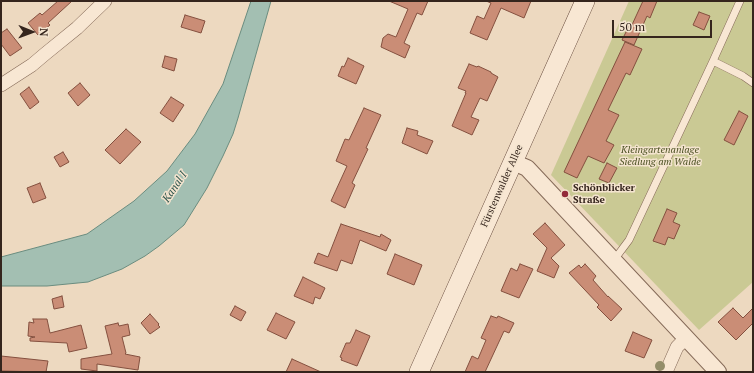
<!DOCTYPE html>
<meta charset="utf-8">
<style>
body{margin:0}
#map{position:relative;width:754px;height:373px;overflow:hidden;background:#edd9c0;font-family:"PT Serif",serif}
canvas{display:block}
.frame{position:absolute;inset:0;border:2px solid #35251d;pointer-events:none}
.north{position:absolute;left:12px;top:12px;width:40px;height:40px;-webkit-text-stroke:3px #f4e4cf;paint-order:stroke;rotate:91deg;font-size:11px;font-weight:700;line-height:16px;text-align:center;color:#35251d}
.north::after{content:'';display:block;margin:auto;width:14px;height:18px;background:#35251d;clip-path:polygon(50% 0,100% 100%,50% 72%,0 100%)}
.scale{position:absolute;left:612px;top:20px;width:100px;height:18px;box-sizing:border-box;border:2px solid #35251d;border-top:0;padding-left:5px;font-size:12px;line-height:14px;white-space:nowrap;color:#35251d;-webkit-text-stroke:3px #f4e4cf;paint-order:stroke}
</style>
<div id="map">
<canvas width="754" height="373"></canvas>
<div class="frame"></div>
<div class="north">N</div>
<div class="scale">50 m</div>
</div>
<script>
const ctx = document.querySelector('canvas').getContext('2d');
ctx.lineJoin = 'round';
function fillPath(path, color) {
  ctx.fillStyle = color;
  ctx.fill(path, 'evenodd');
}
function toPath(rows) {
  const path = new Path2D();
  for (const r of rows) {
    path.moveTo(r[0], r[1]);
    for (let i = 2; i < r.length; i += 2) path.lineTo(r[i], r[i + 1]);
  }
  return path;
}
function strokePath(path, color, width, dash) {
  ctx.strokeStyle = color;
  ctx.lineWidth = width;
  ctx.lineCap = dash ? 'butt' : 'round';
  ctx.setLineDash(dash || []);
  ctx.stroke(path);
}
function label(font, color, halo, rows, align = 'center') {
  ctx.font = font + ' "PT Serif",serif';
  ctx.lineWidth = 3;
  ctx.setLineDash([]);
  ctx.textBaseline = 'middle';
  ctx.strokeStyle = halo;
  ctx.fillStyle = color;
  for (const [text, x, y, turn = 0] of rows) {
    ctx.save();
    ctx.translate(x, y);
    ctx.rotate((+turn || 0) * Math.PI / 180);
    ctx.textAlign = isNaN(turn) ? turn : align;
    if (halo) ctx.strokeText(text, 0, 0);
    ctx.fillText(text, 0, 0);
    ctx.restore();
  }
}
const green = toPath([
 [629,1,753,1,753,282,699,330,551,175]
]);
const water = toPath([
 [251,1,271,1,238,118,233,134,223,156,207,188,184,225,159,246,145,256,122,269,88,282,47,286,1,286,1,257,87,234,134,201,167,171,195,134,223,84,251,1]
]);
const building = toPath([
 [58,1,72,1,48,23,50,25,38,35,28,23,40,13,42,15,58,1],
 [389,1,428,1,422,15,417,13,404,43,410,46,405,58,381,47,383,38,388,34,396,37,408,9,389,1],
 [486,1,531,1,524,18,501,8,487,40,470,33,477,16,484,19,491,3,486,1],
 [643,1,657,1,650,18,647,16,634,45,622,40,629,26,631,27,643,1],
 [699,12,710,16,704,30,693,25,699,12],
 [185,15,205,21,201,33,181,27,185,15],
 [7,29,22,48,10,56,1,44,1,33,7,29],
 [625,42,642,49,630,75,626,73,608,110,619,115,606,141,614,145,604,163,588,156,577,178,564,172,625,42],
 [165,56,177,59,174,71,162,67,165,56],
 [348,58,364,66,356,84,338,76,342,66,344,67,348,58],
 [469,64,477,67,478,66,491,72,491,73,498,77,487,101,480,98,471,117,479,120,472,135,452,126,466,93,465,93,466,91,458,88,469,64],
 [80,83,90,95,78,106,68,93,80,83],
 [29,87,39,102,30,109,20,94,29,87],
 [171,97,184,105,173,122,160,113,171,97],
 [364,108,381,115,366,148,368,149,352,183,355,185,345,208,331,201,347,166,336,161,345,139,349,140,364,108],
 [739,111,748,116,734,145,724,140,739,111],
 [407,128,418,131,417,135,433,141,427,154,402,143,407,128],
 [126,129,141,142,120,164,105,150,126,129],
 [63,152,69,162,60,167,54,157,63,152],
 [607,163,617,168,609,183,599,179,607,163],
 [40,183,46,198,33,203,27,188,40,183],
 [667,209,677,213,673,222,680,225,674,239,668,237,665,245,653,241,667,209],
 [545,223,565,245,551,258,559,266,554,278,537,271,547,248,533,234,545,223],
 [341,224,380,237,381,234,391,240,386,251,360,240,352,264,341,260,337,271,314,263,318,253,328,257,341,224],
 [395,254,422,265,414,285,387,274,395,254],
 [520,264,533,269,519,298,501,291,511,268,517,271,520,264],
 [585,264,596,276,593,280,608,297,608,296,622,309,611,321,597,307,599,305,569,273,579,265,581,268,585,264],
 [303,277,325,288,320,299,315,297,313,304,294,296,303,277],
 [62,296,64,307,54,309,52,299,62,296],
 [235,306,246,312,241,321,230,315,235,306],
 [733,308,743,318,753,308,753,323,736,340,718,322,733,308],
 [276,313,295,322,286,339,267,330,276,313],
 [150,314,159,324,158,325,160,327,150,334,141,323,150,314],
 [491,316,497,318,498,316,514,323,509,333,504,331,485,372,465,372,472,356,478,359,486,340,481,338,491,316],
 [33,319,47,319,50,333,81,325,87,348,69,352,67,343,30,341,30,338,35,337,28,336,29,322,34,323,33,319],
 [118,323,119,326,128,324,130,335,122,337,126,353,125,354,140,357,138,370,97,364,97,371,81,369,81,359,112,354,105,326,118,323],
 [356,330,370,336,357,366,341,360,342,358,340,357,346,343,350,343,356,330],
 [633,332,652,340,644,358,625,351,633,332],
 [1,356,48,361,46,372,1,371,1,356],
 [292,359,321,372,286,372,292,359]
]);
const service = toPath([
 [713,61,743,76,753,83],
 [614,260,629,240,713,61,740,1]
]);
const minor = toPath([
 [1,85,32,65,45,54,77,28,105,1],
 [666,372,677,347,686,338]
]);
const tertiary = toPath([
 [513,162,527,168,718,372]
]);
const secondary = toPath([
 [419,372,585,1]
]);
const trees = [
 [660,366]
];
const markers = [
 [565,194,4,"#932a3a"]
];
const parkNames = [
 ["Kleingartenanlage",660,150],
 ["Siedlung am Walde",660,162]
];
const streetNames = [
 ["Fürstenwalder Allee",502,186,-66]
];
const poiNames = [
 ["Schönblicker",573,188],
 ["Straße",573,200]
];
const waterNames = [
 ["Kanal I",175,187,-56]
];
fillPath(green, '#cac994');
fillPath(water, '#a3bfb2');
strokePath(water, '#6a8c7f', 1);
fillPath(building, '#ca8d76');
strokePath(building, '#84503f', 1);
strokePath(service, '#856a58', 8);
strokePath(minor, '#856a58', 14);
strokePath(tertiary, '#856a58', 18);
strokePath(secondary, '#674b3c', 20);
strokePath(service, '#f8e7d3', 7);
strokePath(minor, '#f8e7d3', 13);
strokePath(tertiary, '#f8e7d3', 16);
strokePath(secondary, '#f8e7d3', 19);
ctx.fillStyle = '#948e6a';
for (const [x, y] of trees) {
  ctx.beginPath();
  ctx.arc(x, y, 5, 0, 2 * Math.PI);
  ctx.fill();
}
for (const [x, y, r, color] of markers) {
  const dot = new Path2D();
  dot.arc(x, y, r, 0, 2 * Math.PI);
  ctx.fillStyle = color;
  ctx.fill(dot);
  strokePath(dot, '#f4e4cf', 1.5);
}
label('italic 10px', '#4c5123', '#f4e4cf', parkNames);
label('10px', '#35251d', '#f4e4cf', streetNames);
label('bold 10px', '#35251d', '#f4e4cf', poiNames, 'left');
label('italic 11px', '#2c544c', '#f4e4cf', waterNames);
</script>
